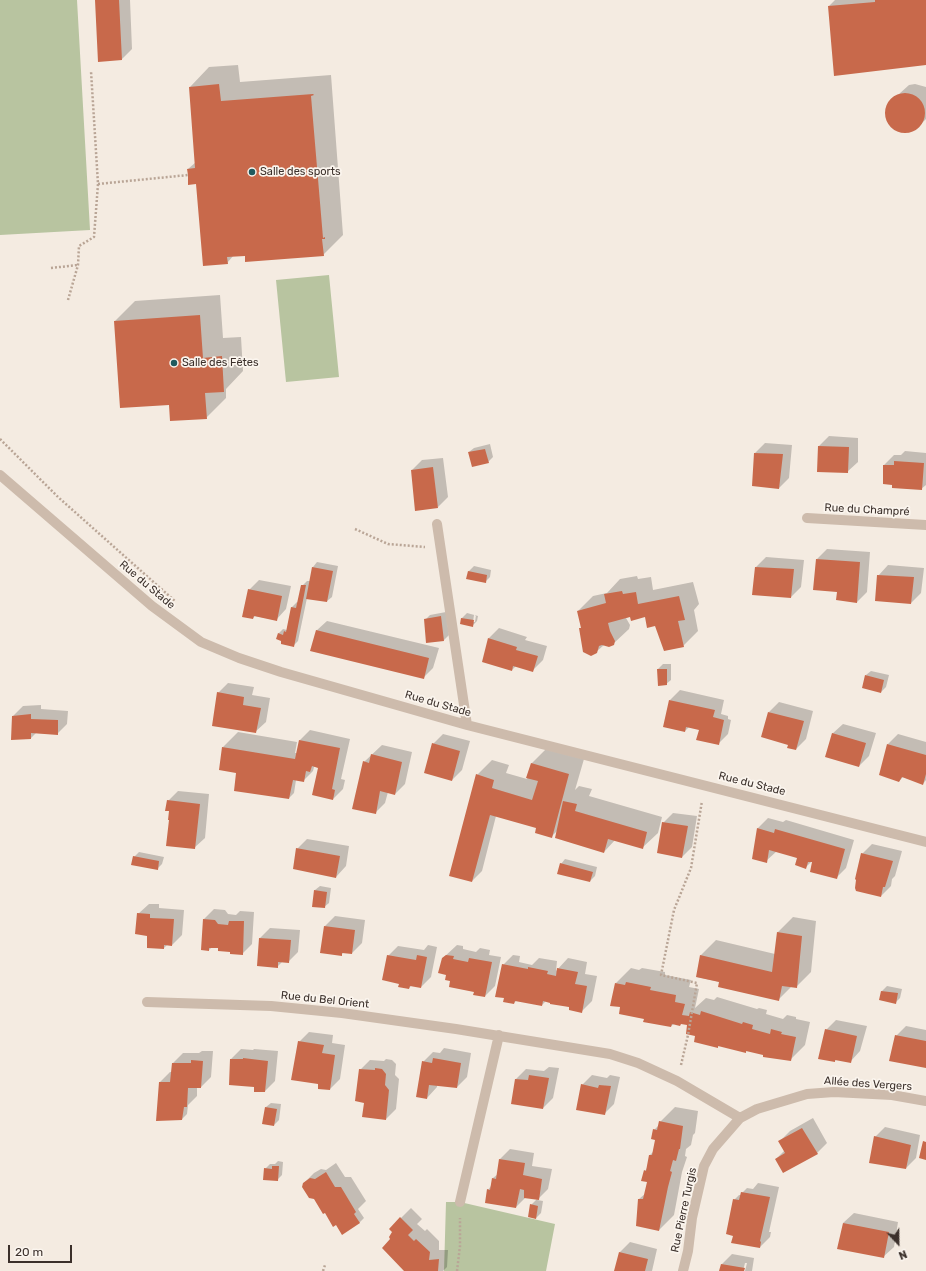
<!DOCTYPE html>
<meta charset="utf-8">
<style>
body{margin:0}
#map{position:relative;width:926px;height:1271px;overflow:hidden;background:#f4ebe1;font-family:Rubik,sans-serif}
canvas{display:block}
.north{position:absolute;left:878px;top:1223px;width:40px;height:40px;-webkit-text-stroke:3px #fbf5ee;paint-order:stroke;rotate:158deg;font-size:11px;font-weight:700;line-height:16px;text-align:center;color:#3b302b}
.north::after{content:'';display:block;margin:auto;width:14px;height:18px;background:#3b302b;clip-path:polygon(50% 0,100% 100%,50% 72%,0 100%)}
.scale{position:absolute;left:8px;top:1245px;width:64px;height:18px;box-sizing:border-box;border:2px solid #3b302b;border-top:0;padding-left:5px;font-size:12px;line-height:14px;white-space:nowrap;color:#3b302b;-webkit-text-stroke:3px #fbf5ee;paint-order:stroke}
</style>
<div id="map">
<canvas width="926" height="1271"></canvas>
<div class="north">N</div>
<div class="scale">20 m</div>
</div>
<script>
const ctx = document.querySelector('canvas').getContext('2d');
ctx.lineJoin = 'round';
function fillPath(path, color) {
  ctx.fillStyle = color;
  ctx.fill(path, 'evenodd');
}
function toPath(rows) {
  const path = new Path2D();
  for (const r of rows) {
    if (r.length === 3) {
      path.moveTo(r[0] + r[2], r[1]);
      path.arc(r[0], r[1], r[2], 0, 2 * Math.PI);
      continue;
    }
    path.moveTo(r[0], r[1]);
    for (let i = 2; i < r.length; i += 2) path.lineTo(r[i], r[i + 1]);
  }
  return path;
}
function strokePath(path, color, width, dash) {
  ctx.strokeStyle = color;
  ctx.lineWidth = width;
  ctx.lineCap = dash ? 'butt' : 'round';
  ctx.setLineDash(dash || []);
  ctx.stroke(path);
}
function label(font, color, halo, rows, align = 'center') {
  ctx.font = font + ' Rubik,sans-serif';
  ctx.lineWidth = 3.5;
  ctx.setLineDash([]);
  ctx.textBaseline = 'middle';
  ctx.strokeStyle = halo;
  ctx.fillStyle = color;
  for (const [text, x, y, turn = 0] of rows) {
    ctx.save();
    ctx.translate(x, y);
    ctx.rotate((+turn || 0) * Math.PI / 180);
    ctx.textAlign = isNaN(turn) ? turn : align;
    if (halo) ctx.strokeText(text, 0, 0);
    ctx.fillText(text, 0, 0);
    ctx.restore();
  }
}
const green = toPath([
 [0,0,77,0,90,230,0,235],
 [329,275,339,377,286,382,276,280],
 [446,1202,460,1202,555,1224,546,1271,444,1271]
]);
const shadow = toPath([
 [96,0,130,0,132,49,122,59,99,61],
 [835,0,926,0,926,64,829,6],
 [238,65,240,82,331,75,343,235,323,255,246,254,234,255,227,263,197,183,188,169,196,162,190,87,209,67],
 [915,84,926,87,926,119,918,127,912,131,906,132,895,129,890,125,886,115,889,103,909,85],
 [220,295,223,338,241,337,243,371,226,389,226,398,206,418,170,404,115,321,135,301],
 [829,436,858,438,858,462,847,472,819,446],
 [765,443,792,445,789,478,779,488,755,453],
 [490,444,493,457,488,462,469,452,474,448],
 [905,451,926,453,926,485,921,489,884,465,894,455,901,455],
 [443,458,448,497,438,507,412,470,422,460],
 [827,549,870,552,867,592,857,602,838,591,817,559],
 [766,557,804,560,801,587,791,597,756,567],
 [317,562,338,566,332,597,327,601,307,598,298,641,293,646,282,640,278,634,283,629,287,630,292,607,297,602,299,603,302,586,307,581,310,581,313,567],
 [888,565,924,568,921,593,911,603,878,576],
 [474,566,491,570,490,577,485,582,468,578,469,571],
 [637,576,638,579,651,577,653,590,693,582,699,604,694,610,698,631,683,646,645,616,631,616,626,618,630,625,629,629,613,644,604,645,596,652,582,627,578,611,593,596,607,593,620,579],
 [259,580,291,586,286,609,276,620,255,616,253,618,249,590],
 [446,612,449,635,444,640,427,642,425,620,430,615],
 [467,613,478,616,477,621,472,626,461,623,462,618],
 [474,615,476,615,475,622,473,622],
 [327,621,439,648,433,668,423,678,316,631],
 [499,628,527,637,525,640,547,646,543,660,533,670,516,666,512,670,483,661,489,638],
 [663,664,671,664,671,680,666,684,658,669],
 [871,671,889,675,886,687,881,692,866,675],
 [228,683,254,687,252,695,270,698,266,722,255,732,218,693],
 [680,690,724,700,721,714,728,716,728,719,731,720,728,734,718,744,700,729,689,727,685,731,670,700],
 [779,702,813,711,806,739,796,749,789,744,769,712],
 [41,705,41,709,68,711,67,724,57,734,36,733,31,738,13,716,23,706],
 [843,724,876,733,869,756,859,766,832,734],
 [310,730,350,739,341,779,345,780,343,789,333,799,319,767,314,767,313,771,303,781,296,780,294,793,289,798,237,772,223,747,238,732,297,742,295,753,297,753,300,740],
 [443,734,470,741,462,770,452,780,433,744],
 [898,734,926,742,926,780,923,784,903,777,899,781,888,744],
 [382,745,412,752,405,784,395,794,388,792,385,803,375,813,364,762],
 [547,748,584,759,575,790,579,786,592,789,589,796,662,817,658,833,642,848,615,840,604,852,558,830,551,837,538,827,496,816,482,871,472,881,477,775,492,760,509,765,506,773,527,779,532,763],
 [178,791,209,794,205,838,194,848,170,810,168,801],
 [673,813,697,816,692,847,682,857,663,823],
 [768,818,783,822,786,820,854,840,846,868,836,878,813,860,806,867,798,858,777,851,766,861,753,859,758,828],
 [307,839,349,846,346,866,336,877,297,849],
 [872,844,902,851,895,876,892,879,891,886,881,896,862,854],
 [139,852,164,857,162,864,157,869,134,857],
 [565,859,597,867,595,876,590,881,561,864],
 [320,886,331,888,329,903,324,907,315,890],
 [149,904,159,904,159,908,184,910,182,935,172,945,168,944,164,948,155,947,138,914],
 [214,909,225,910,228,914,236,915,240,911,254,912,252,944,242,954,219,947,212,947,209,950,204,919],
 [335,916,365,920,362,943,352,953,344,952,341,955,325,926],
 [793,917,816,921,811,972,796,987,792,986,778,1000,720,982,697,977,701,955,716,940,775,954,778,932],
 [270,928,300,930,298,952,288,962,282,962,277,967,260,938],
 [428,945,437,947,431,977,421,987,412,985,409,988,400,983,388,956,398,946,424,950],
 [457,945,463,946,463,949,476,952,480,948,490,950,489,955,501,957,495,986,485,996,452,980,447,974,443,958],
 [513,955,520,956,519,962,532,965,539,958,557,961,556,971,568,958,587,962,585,974,597,976,592,1001,582,1011,570,1007,546,1001,542,1005,517,1000,514,1003,503,965],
 [631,968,639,970,642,968,665,972,665,975,691,980,689,987,699,989,695,1008,706,998,714,1000,717,997,757,1009,759,1008,767,1010,766,1014,783,1019,787,1015,796,1017,796,1019,810,1022,805,1045,790,1060,747,1050,746,1052,719,1045,718,1047,697,1036,689,1022,674,1024,671,1026,645,1018,621,1006,616,983],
 [887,986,902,989,900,998,896,1002,880,1000,882,991],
 [836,1020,867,1026,860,1051,850,1062,837,1059,835,1061,826,1030],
 [906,1026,926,1030,926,1066,896,1036],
 [309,1032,333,1035,332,1043,345,1045,340,1079,330,1089,319,1083,299,1042],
 [444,1048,471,1053,467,1077,457,1087,437,1085,437,1087,427,1098,423,1062,433,1052,440,1053],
 [241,1049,253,1050,254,1049,278,1051,275,1081,265,1091,255,1086,231,1059],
 [202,1051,213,1051,211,1077,201,1087,197,1087,197,1096,188,1105,187,1114,182,1119,160,1082,170,1072,172,1072,173,1063,183,1053,199,1053],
 [386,1059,392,1060,396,1064,395,1075,399,1079,396,1109,386,1119,365,1102,360,1070,370,1060,384,1061],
 [549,1067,559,1068,553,1098,543,1108,512,1103,516,1079,526,1069,544,1071],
 [592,1075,607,1078,610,1075,620,1077,614,1104,604,1114,582,1085],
 [271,1103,281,1104,279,1120,274,1125,266,1107],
 [675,1107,698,1111,695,1133,693,1135,691,1145,686,1149,685,1156,687,1157,682,1172,674,1215,659,1230,639,1199,646,1193,648,1181,645,1171,647,1168,650,1155,654,1151,656,1139,654,1130,659,1125,660,1122],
 [813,1118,827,1143,817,1153,776,1159,785,1150,780,1141,790,1131],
 [885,1127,920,1135,916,1158,906,1168,875,1137],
 [510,1149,534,1153,532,1166,552,1169,548,1189,537,1200,543,1201,541,1213,536,1218,531,1205,537,1199,526,1197,516,1207,488,1190,491,1186,493,1178,498,1174,500,1159],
 [278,1161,283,1162,282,1175,277,1180,265,1169,270,1164,275,1164],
 [336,1163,345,1177,351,1177,366,1201,358,1209,364,1218,359,1223,337,1225,304,1183,314,1173,321,1169,326,1170],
 [758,1183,779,1187,769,1232,771,1232,770,1237,760,1247,734,1235,734,1200,739,1195,741,1195,742,1193,747,1188,753,1189],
 [411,1208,422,1219,417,1224,425,1231,427,1229,439,1241,439,1250,448,1250,447,1267,443,1271,405,1271,392,1239,393,1232,390,1229],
 [854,1213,898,1222,894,1247,883,1257,843,1223],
 [630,1242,657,1249,652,1271,615,1271,620,1252],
 [732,1254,754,1258,752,1271,745,1271,747,1263,745,1263,743,1271,720,1271,722,1264]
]);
const building = toPath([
 [95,0,119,0,122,60,98,62],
 [875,0,926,0,926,65,834,76,828,6,875,2],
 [219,84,221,101,313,94,314,95,311,96,323,238,325,237,325,239,322,239,324,256,245,262,245,256,227,257,228,264,203,266,196,184,188,185,188,175,187,169,195,168,189,87],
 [905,113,20],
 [200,315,203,358,222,356,224,392,205,393,207,419,170,421,169,405,120,408,114,321],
 [818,446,849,447,848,473,817,472],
 [485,449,489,463,472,467,468,452],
 [754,453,783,454,779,489,752,486],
 [894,461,924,463,922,490,892,488,892,485,883,484,883,465,894,465],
 [433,467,438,508,415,511,411,470],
 [816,559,860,562,857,603,836,600,837,592,813,590],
 [312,567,333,571,327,602,306,599],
 [755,567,794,569,791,598,752,595],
 [468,571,487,575,486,583,466,579],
 [877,575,914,577,911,604,875,601],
 [301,585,306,585,294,647,281,644,281,641,276,639,278,633,283,635,284,631,286,632,291,607,296,608],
 [248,589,282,596,277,621,254,616,253,619,242,617],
 [622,591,623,594,636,592,638,604,679,596,685,620,678,621,684,647,664,651,655,626,647,628,645,617,631,621,630,617,608,623,610,631,615,641,614,645,609,647,602,645,599,646,597,653,591,656,583,652,579,628,581,628,577,611,606,603,604,594],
 [441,616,444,641,426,643,424,619],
 [461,618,474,620,473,627,460,624],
 [316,630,429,658,424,679,310,651],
 [488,638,517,647,516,650,538,656,533,672,513,666,512,671,482,662],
 [657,669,667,669,667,685,658,686],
 [865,675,884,680,881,693,862,688],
 [217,692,244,697,243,705,261,708,256,733,212,726],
 [669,700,715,710,713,717,724,720,719,745,696,740,699,730,686,727,685,732,663,727],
 [768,712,804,721,796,750,787,748,788,745,761,737],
 [31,714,31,719,58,720,58,735,31,733,31,739,11,740,12,716],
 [832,733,866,743,859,767,825,757],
 [299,740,340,748,332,789,335,790,333,800,312,795,318,768,312,766,310,772,306,771,304,782,293,780,289,799,234,791,236,773,219,770,222,747,295,759],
 [432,743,460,751,452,781,424,773],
 [887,744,926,755,926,774,923,785,902,777,899,782,879,775],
 [371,754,402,762,395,795,380,791,376,814,352,809,363,761,369,763],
 [531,763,569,774,552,838,535,833,536,828,490,815,472,882,449,876,476,774,494,780,492,788,532,800,538,781,526,778],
 [167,800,200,804,195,849,166,846,169,820,168,820,169,811,165,811],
 [563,801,577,804,575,811,647,832,643,849,608,839,604,853,555,838],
 [662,822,688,826,682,858,657,853],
 [757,828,774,833,775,829,845,849,837,879,810,872,812,862,808,862,806,869,795,865,797,858,769,850,767,863,752,859],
 [296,848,340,856,336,878,293,869],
 [861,853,893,861,885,887,883,887,881,897,856,891,855,888,856,880,855,879],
 [133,856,159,861,158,870,131,865],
 [560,863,593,872,590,882,557,874],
 [314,890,327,892,325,908,312,907],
 [137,913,150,914,150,918,174,919,172,946,164,945,164,949,147,948,147,936,135,934],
 [203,919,215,920,218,924,228,925,229,921,244,921,243,955,230,954,230,952,218,951,218,948,209,948,209,951,201,950],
 [324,926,355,930,352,954,342,953,342,956,320,953],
 [777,932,802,936,797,988,782,986,779,1001,718,987,719,982,696,977,700,955,772,972],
 [259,938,291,940,289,963,278,962,278,968,257,966],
 [387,955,416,960,417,955,427,957,421,988,410,986,409,989,398,987,399,984,382,980],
 [446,955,454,956,453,959,468,962,469,958,492,962,485,997,473,995,474,992,449,987,450,981,445,980,446,975,438,973,442,958],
 [502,964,528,969,528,967,548,971,547,974,556,976,557,968,578,972,575,984,587,986,582,1013,569,1010,569,1007,550,1004,550,1003,543,1001,542,1006,515,1001,514,1004,503,1002,504,998,495,997],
 [626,982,651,987,650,990,676,995,675,1002,685,1004,682,1015,689,1016,690,1012,700,1015,701,1011,742,1024,743,1022,753,1025,752,1029,770,1034,771,1029,782,1032,781,1034,796,1037,791,1061,763,1057,763,1055,746,1051,746,1053,718,1046,718,1048,694,1042,695,1036,686,1034,687,1025,681,1024,680,1026,672,1024,671,1027,643,1022,644,1019,619,1014,620,1007,610,1006,615,983,625,985],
 [881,991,898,993,896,1004,879,1000],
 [825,1029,857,1036,851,1063,835,1060,835,1062,818,1059],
 [895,1035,926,1041,926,1068,889,1061],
 [298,1041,324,1045,322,1053,335,1055,330,1090,318,1089,318,1084,291,1080],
 [243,1058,268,1061,265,1092,254,1092,254,1087,229,1085,230,1059,243,1059],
 [433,1058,461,1063,457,1088,429,1085,427,1099,416,1097,422,1061,432,1063],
 [191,1060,203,1061,201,1088,188,1088,187,1107,184,1107,182,1120,156,1121,159,1082,170,1082,172,1063,191,1063],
 [375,1068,382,1069,386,1074,385,1085,389,1090,386,1120,362,1117,364,1103,355,1101,359,1069,375,1070],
 [529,1075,549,1078,543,1109,511,1104,515,1079,528,1080],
 [581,1084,598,1088,599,1085,611,1086,605,1115,576,1110],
 [265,1107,277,1109,274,1126,262,1124],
 [659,1121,683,1126,680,1149,679,1149,676,1161,673,1160,670,1171,672,1172,668,1187,659,1231,636,1226,638,1199,643,1199,647,1182,641,1181,644,1170,646,1171,649,1155,652,1155,655,1140,651,1139,653,1129,657,1130],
 [802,1128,818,1154,783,1173,775,1159,785,1153,778,1141],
 [874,1136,911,1145,906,1169,869,1163],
 [923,1141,926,1142,926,1160,919,1158],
 [499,1159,525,1163,523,1175,542,1179,539,1200,524,1198,524,1190,520,1189,516,1208,485,1203,487,1189,490,1190,492,1178,496,1179],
 [272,1166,279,1166,278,1181,263,1180,264,1168,272,1169],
 [326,1172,335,1187,341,1187,356,1212,354,1214,360,1223,342,1235,336,1225,333,1227,325,1213,323,1214,314,1199,309,1198,302,1187,303,1183,310,1178,315,1179],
 [741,1192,770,1197,760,1241,761,1242,760,1248,731,1243,733,1236,726,1234,733,1199,739,1200],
 [530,1204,538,1206,536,1219,528,1217],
 [400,1217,413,1230,408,1235,414,1241,416,1239,430,1252,429,1260,439,1259,438,1271,404,1271,382,1248,390,1239,389,1237,392,1232,389,1229],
 [843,1223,889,1232,884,1258,837,1249],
 [619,1252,648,1259,645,1271,614,1271],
 [721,1264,745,1268,744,1271,719,1271]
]);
const path = toPath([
 [98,184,188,175],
 [51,268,78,265],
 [68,300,78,265,79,246,94,237,98,184,91,71],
 [0,439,58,497,176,602],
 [355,529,388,544,425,547],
 [681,1065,688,1035,697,983,661,975,674,910,691,868,702,801],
 [323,1271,325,1265],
 [457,1271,460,1246,460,1218]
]);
const minor = toPath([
 [0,475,152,606,201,642,239,658,281,672,467,725,926,842],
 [807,518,926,525],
 [437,524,467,725],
 [147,1002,271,1006,342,1013,456,1029,610,1054,638,1063,677,1081,740,1118],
 [460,1202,499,1035],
 [683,1271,688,1251,692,1218,704,1166,713,1149,740,1118,757,1109,807,1094,834,1092,892,1095,926,1101]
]);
const markers = [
 [252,172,4,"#1f5a5e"],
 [174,363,4,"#1f5a5e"]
];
const poiNames = [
 ["Salle des sports",260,172],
 ["Salle des Fêtes",182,363]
];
const streetNames = [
 ["Rue du Champré",867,510,3],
 ["Rue du Stade",147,585,40],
 ["Rue du Stade",438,704,16],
 ["Rue du Stade",752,784,14],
 ["Rue du Bel Orient",325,1000,6],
 ["Allée des Vergers",868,1084,4],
 ["Rue Pierre Turgis",684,1210,-78]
];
fillPath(green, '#b8c4a0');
fillPath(shadow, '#0003');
fillPath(building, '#c8694b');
strokePath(path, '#b9a596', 2.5, [2, 2]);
strokePath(minor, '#cdbbac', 10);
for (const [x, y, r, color] of markers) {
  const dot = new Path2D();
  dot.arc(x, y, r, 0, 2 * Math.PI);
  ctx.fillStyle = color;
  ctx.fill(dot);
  strokePath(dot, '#fbf5ee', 1.5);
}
label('11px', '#3b302b', '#fbf5ee', poiNames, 'left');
label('11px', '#3b302b', '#fbf5ee', streetNames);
</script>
